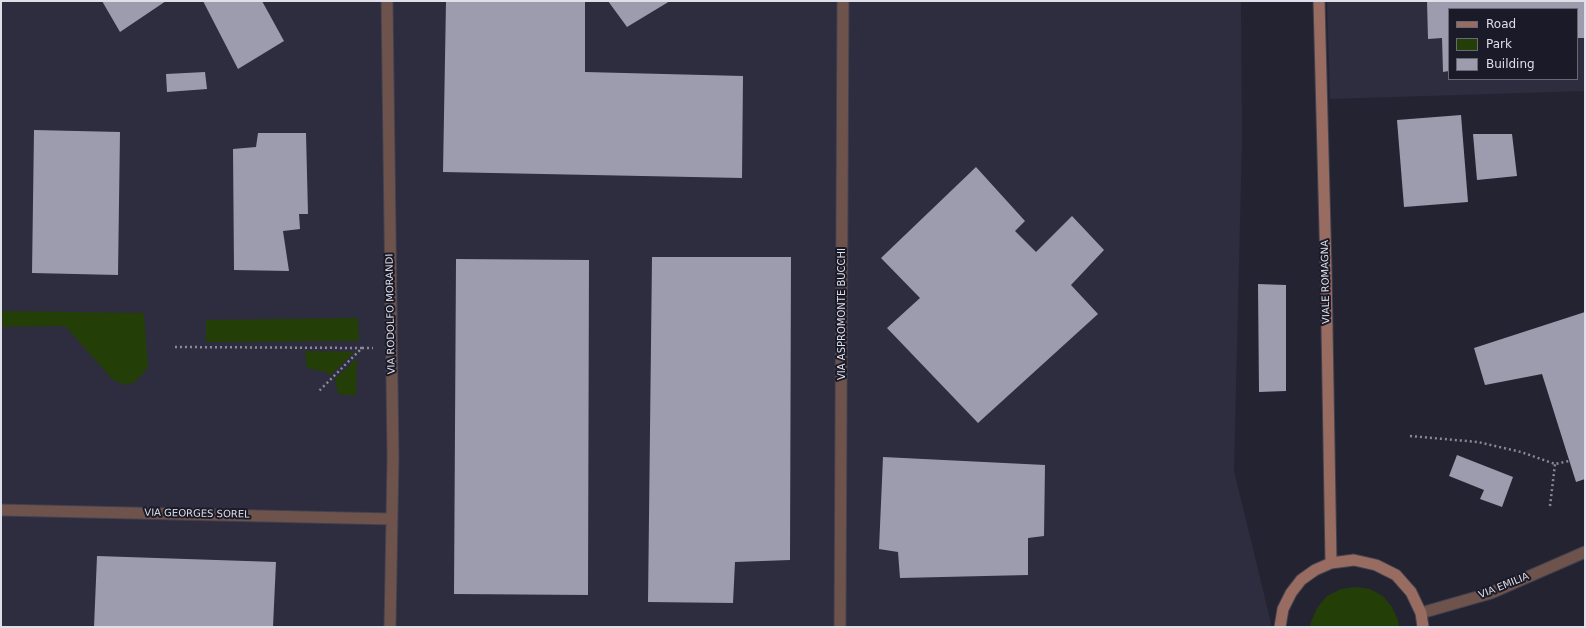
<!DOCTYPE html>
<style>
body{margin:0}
#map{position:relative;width:1586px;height:628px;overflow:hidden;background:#242332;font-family:"DejaVu Sans",sans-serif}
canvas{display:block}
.frame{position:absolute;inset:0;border:2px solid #dfdfe9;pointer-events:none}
.legend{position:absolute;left:1448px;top:8px;width:130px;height:72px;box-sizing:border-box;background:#1b1a28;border:1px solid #696975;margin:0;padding:5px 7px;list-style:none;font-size:12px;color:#dfdfe9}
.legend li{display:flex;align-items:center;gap:8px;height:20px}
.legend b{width:20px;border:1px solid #696975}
</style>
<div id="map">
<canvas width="1586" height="628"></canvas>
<div class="frame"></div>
<ul class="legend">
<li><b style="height:5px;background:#986c61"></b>Road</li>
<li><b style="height:11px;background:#243e07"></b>Park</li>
<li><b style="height:11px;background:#9d9bae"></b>Building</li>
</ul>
</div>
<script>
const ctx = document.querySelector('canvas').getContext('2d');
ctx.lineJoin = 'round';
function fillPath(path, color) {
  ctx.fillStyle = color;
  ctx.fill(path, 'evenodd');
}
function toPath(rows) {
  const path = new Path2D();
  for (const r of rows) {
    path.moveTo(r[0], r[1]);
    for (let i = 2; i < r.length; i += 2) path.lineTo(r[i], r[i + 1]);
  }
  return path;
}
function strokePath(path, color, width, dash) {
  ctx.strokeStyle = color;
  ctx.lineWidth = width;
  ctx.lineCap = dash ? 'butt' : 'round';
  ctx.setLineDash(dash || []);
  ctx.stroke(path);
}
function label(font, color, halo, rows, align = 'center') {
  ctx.font = font + ' "DejaVu Sans",sans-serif';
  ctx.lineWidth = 4;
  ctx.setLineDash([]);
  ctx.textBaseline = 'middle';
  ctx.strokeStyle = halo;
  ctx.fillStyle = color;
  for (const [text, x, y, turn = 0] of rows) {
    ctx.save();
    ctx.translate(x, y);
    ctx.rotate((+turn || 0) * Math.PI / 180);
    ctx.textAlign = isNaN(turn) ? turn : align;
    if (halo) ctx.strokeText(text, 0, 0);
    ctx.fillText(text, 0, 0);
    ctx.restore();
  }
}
const built = toPath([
 [1,1,1241,1,1242,140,1234,471,1272,627,1,627],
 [1327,1,1585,1,1585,91,1330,99],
 [1449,9,1577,9,1577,79,1449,79]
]);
const green = toPath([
 [1,311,144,313,148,368,135,382,126,385,113,380,65,326,1,327],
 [358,318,359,341,206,342,206,320],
 [305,351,354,352,330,376,326,372,307,368],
 [357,358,356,396,338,394,335,379],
 [1356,587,1370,589,1383,596,1392,607,1398,620,1399,627,1310,627,1311,622,1317,608,1327,596,1341,589]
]);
const building = toPath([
 [102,1,166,1,120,32],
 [203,1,262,1,284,41,238,69],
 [446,1,585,1,585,72,743,76,742,178,443,172],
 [608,1,670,1,627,27],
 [1427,1,1585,1,1585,38,1577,38,1577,9,1449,9,1449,71,1443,72,1442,38,1428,39],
 [205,72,207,89,167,92,166,74],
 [1461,115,1468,202,1404,207,1397,120],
 [34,130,120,132,118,275,32,273],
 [258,133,306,133,308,214,299,214,300,229,283,231,289,271,234,270,233,149,256,147],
 [1473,134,1512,134,1517,176,1477,180],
 [976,167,1025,221,1015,231,1036,252,1072,216,1104,250,1071,285,1098,314,978,423,887,328,920,298,881,258],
 [652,257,791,257,790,560,735,562,733,603,648,602],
 [456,259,589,260,588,595,454,594],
 [1258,284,1286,285,1286,391,1259,392],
 [1585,312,1585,479,1576,482,1542,374,1485,385,1474,348],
 [1457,455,1513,477,1502,507,1480,499,1484,490,1449,476],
 [883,457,1045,465,1044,536,1028,538,1028,575,900,578,898,552,879,549],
 [97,556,276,562,273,627,94,627]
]);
const path = toPath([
 [175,347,362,348,319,391],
 [362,348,373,348],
 [1410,436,1478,442,1521,452,1555,464,1569,461],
 [1550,506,1555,464]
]);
const minor = toPath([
 [387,1,393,457,390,627],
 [1,510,392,519]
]);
const tertiary = toPath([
 [1421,613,1491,593,1585,552],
 [840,627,843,1]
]);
const secondary = toPath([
 [1319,1,1326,269,1331,563],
 [1280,627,1283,609,1291,593,1301,580,1315,570,1331,563,1354,560,1376,565,1396,575,1411,592,1421,613,1423,627]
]);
const streetNames = [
 ["VIALE ROMAGNA",1326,282,-91],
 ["VIA RODOLFO MORANDI",391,314,-91],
 ["VIA ASPROMONTE BUCCHI",842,314,-90],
 ["VIA GEORGES SOREL",197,514,1],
 ["VIA EMILIA",1504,586,-22]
];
fillPath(built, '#2e2c3f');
fillPath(green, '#243e07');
fillPath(building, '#9d9bae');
strokePath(minor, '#42414f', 13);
strokePath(tertiary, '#42414f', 13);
strokePath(secondary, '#42414f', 13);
strokePath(path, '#8a8a96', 2.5, [2, 3]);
strokePath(minor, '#6e534c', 11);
strokePath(tertiary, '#6e534c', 11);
strokePath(secondary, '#986c61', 11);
label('10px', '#dfdfe9', '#1b1a28', streetNames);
</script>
